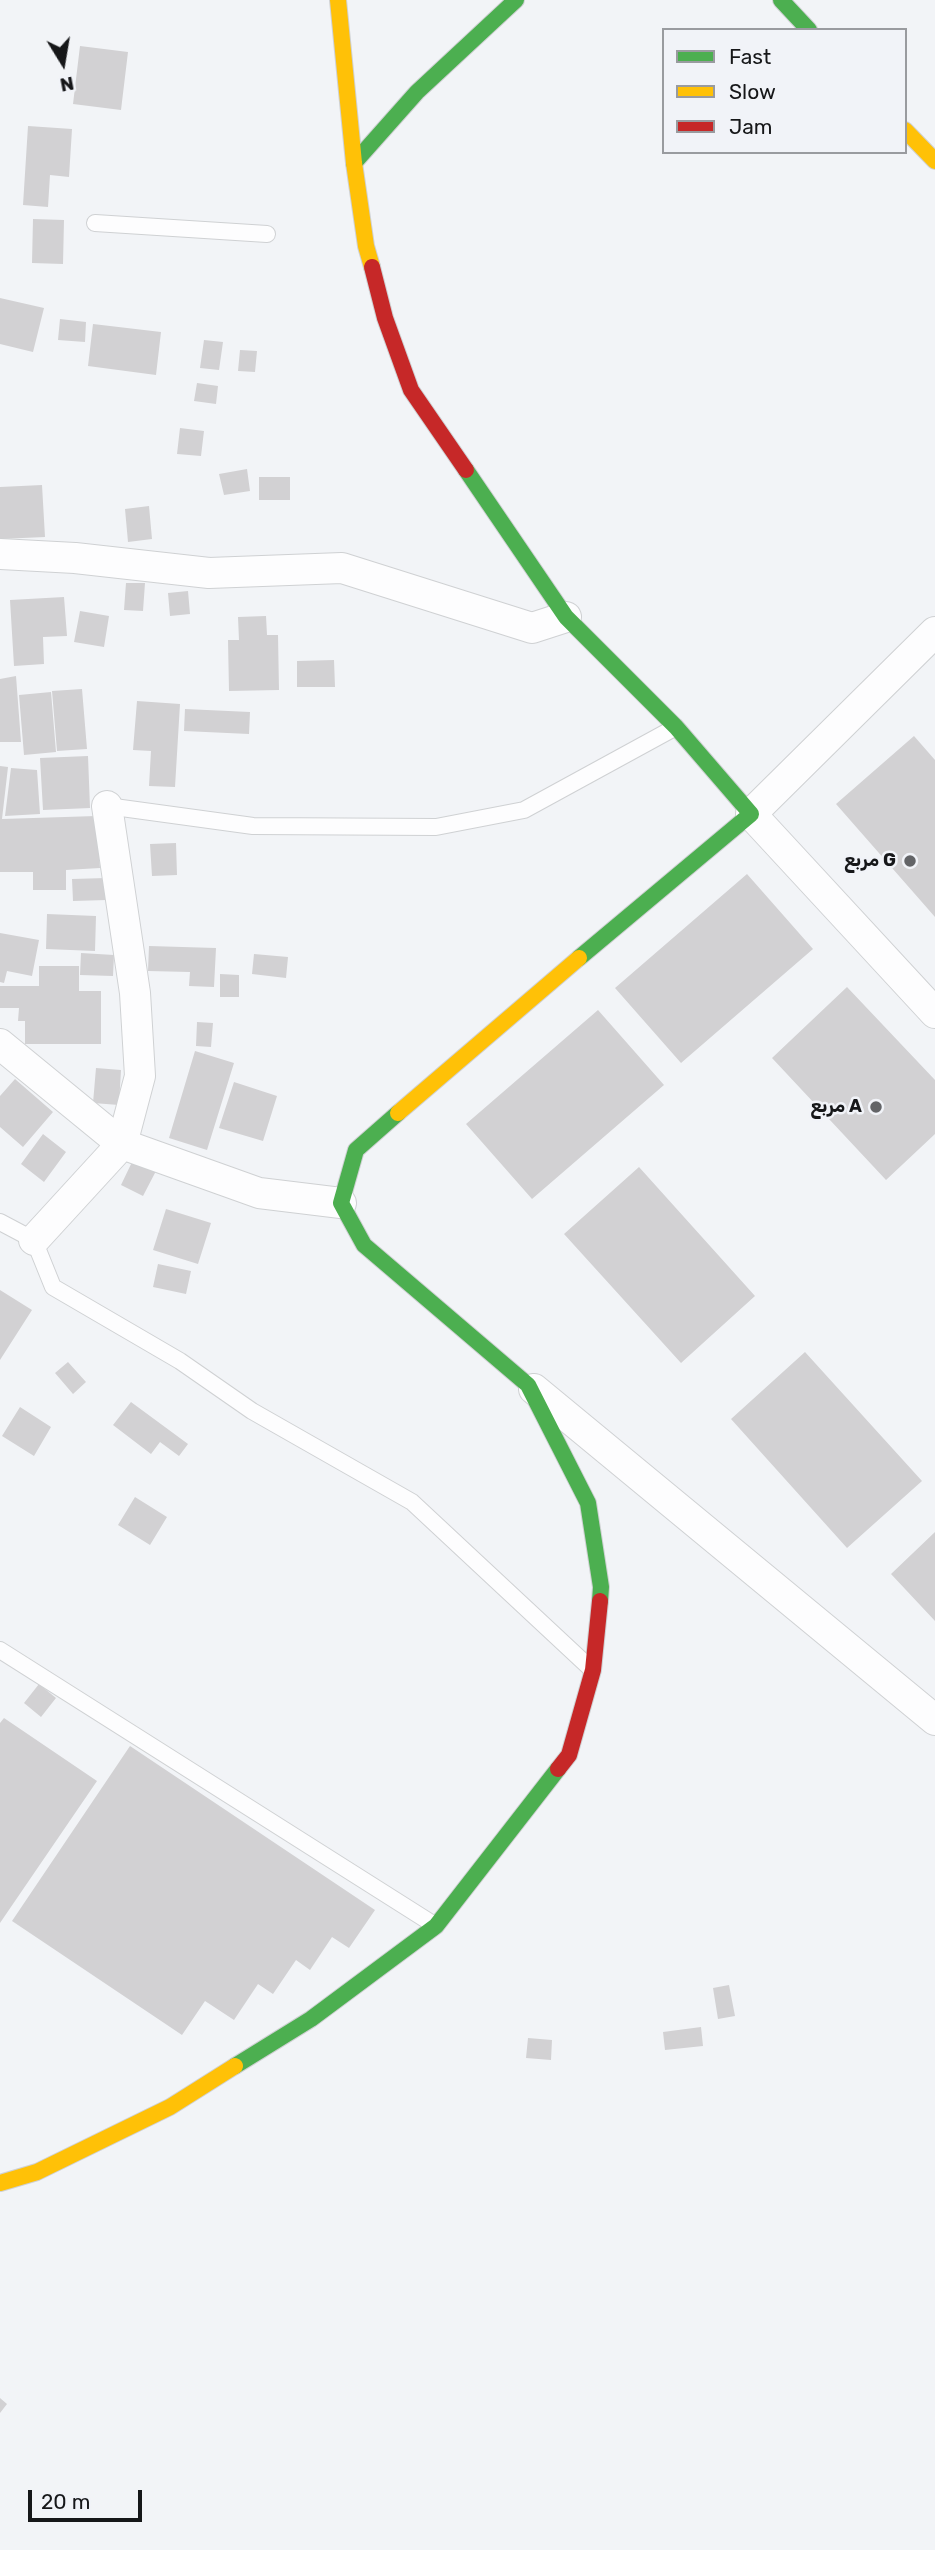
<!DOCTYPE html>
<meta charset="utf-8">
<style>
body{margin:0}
#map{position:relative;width:935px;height:2550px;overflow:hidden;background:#f2f4f7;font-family:Rubik,sans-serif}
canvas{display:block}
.legend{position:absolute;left:662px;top:28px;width:245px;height:126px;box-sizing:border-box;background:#f1f3f8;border:2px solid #999b9f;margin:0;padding:9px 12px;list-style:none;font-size:21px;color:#161719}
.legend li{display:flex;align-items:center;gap:14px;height:35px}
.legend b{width:35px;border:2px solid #999b9f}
.north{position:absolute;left:28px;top:28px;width:70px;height:70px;-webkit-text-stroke:5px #f1f3f8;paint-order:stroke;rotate:169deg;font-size:19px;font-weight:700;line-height:28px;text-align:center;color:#161719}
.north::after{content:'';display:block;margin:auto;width:24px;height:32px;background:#161719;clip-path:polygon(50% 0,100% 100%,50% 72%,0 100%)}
.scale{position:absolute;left:28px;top:2490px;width:114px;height:32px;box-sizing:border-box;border:4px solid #161719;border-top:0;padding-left:9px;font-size:21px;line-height:24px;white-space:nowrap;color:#161719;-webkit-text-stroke:5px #f1f3f8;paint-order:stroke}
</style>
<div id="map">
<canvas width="935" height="2550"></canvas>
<ul class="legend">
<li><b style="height:9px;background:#4caf50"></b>Fast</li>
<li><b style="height:9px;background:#ffc107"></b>Slow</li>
<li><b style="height:9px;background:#c62828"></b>Jam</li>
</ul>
<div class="north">N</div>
<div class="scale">20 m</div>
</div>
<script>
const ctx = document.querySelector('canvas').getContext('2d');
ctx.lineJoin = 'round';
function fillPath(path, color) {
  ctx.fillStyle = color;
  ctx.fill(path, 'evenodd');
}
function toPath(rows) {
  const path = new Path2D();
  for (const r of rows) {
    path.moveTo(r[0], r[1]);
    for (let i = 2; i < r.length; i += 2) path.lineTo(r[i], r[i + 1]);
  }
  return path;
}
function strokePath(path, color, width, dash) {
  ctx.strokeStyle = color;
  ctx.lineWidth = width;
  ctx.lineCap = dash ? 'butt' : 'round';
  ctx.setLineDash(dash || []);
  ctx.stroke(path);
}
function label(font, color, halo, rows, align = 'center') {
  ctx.font = font + ' Rubik,Vazirmatn,sans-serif';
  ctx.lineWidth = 5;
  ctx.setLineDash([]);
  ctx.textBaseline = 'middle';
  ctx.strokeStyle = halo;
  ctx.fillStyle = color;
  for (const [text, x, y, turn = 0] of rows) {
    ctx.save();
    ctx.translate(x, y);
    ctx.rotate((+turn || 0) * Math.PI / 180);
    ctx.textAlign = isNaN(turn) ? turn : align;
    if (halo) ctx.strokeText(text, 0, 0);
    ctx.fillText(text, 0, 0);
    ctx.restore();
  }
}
const building = toPath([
 [80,46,128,52,121,110,73,104],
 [28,126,72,129,69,177,50,175,48,207,23,205],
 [33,219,64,220,63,264,32,263],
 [0,298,44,308,33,352,0,344],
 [60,319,86,322,85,342,58,340],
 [93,324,161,332,156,375,88,366],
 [204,340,223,342,219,370,200,368],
 [240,350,257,351,255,372,238,371],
 [197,383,218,386,216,404,194,401],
 [180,428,204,431,201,456,177,454],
 [247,469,250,491,224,495,219,474],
 [259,477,290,477,290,500,259,500],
 [42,485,45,537,0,539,0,487],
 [149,506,152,539,128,542,125,509],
 [126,583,145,583,143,611,124,610],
 [188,591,190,614,170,616,168,593],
 [64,597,67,636,43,637,44,664,14,666,10,600],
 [80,611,109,616,104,647,74,642],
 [266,616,267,635,278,635,279,690,229,691,228,640,239,640,238,617],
 [334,660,335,687,297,687,297,661],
 [16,676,21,742,0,742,0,679],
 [82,689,87,749,57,751,52,691],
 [51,692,56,752,24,755,19,695],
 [137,701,180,704,175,787,149,786,151,751,133,750],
 [185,709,250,712,249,734,184,731],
 [914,736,935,760,935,917,836,804],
 [88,756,90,808,43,810,40,758],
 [0,766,8,767,2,819,96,816,100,868,66,870,66,890,33,890,33,872,0,872],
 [11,768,37,770,40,814,5,816],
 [176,843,177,875,152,876,150,844],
 [747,874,813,949,681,1063,615,988],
 [106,878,107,900,73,901,72,879],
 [47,914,96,916,95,951,46,949],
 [0,933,39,940,32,976,7,971,4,983,0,982],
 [149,946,216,948,214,987,189,986,190,972,148,971],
 [81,953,114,955,113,976,80,975],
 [254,954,288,957,286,978,252,974],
 [39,966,79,966,79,991,101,991,101,1044,25,1044,25,1021,18,1021,19,1008,0,1008,0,986,39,986],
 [220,974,239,975,239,997,220,997],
 [847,987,935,1080,935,1134,886,1180,772,1058],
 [598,1010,664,1085,532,1199,466,1124],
 [197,1022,213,1023,211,1047,196,1046],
 [195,1051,234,1063,207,1150,169,1138],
 [96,1068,121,1070,119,1105,93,1103],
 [15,1079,53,1112,23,1147,0,1127,0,1096],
 [234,1082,277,1096,263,1141,219,1128],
 [43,1134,66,1152,44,1182,21,1164],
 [133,1160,156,1171,143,1196,121,1185],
 [639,1167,755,1296,681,1363,564,1234],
 [166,1209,211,1223,198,1264,153,1250],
 [158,1264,191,1271,186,1294,153,1287],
 [0,1290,32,1310,0,1360],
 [805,1352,922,1481,847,1548,731,1419],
 [68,1362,86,1382,73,1394,55,1373],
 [131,1402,188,1444,179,1456,160,1442,151,1454,113,1425],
 [20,1407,51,1427,34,1456,2,1436],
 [135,1497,167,1517,150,1545,118,1525],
 [935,1532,935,1621,891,1574],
 [39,1684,56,1698,41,1717,24,1703],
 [4,1718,97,1781,0,1923,0,1723],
 [130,1746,375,1910,349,1948,332,1937,310,1970,296,1960,273,1994,258,1984,234,2020,205,2001,182,2035,12,1921],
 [729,1985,735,2016,718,2019,713,1988],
 [701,2027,703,2046,665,2050,663,2032],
 [528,2038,552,2040,551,2060,526,2058],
 [0,2398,7,2404,0,2413]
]);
const lane = toPath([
 [95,223,267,234],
 [107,806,253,826,436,827,524,810,676,727],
 [0,1222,34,1240,53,1287,180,1361,252,1411,412,1502,589,1667],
 [0,1650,436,1926]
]);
const street = toPath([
 [0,554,75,558,209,573,342,568,532,628,566,617],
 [751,814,935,1013],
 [751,814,935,632],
 [0,1044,122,1144,259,1193,341,1203],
 [34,1240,122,1144,140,1076,135,993,107,806],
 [534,1389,935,1720]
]);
const fast = toPath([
 [781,0,809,30],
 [354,163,417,92,516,0],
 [466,470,566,617,676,727,751,814,579,958],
 [398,1113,356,1150,341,1203,364,1245,528,1385,588,1503,601,1587,600,1601],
 [235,2066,311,2019,436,1926,558,1769]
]);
const slow = toPath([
 [338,0,354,163,366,246,372,267],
 [905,130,935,161],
 [398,1113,579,958],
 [0,2183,37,2172,170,2107,235,2066]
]);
const jam = toPath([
 [372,267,385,318,411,390,466,470],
 [558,1769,569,1755,593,1670,600,1601]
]);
const markers = [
 [910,861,7,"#636467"],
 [876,1107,7,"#636467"]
];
const poiNames = [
 ["مربع G",896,861],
 ["مربع A",862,1107]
];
fillPath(building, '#d2d1d3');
strokePath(lane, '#cfd1d3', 18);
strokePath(street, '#cfd1d3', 32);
strokePath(fast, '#cfd1d3', 18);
strokePath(slow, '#cfd1d3', 18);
strokePath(jam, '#cfd1d3', 18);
strokePath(lane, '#fdfdfe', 16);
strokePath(street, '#fdfdfe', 30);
strokePath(fast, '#4caf50', 16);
strokePath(slow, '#ffc107', 16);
strokePath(jam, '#c62828', 16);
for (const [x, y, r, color] of markers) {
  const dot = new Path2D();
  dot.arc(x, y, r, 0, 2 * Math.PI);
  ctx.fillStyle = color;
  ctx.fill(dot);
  strokePath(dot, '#f1f3f8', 2.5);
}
label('bold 18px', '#161719', '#f1f3f8', poiNames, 'right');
</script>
